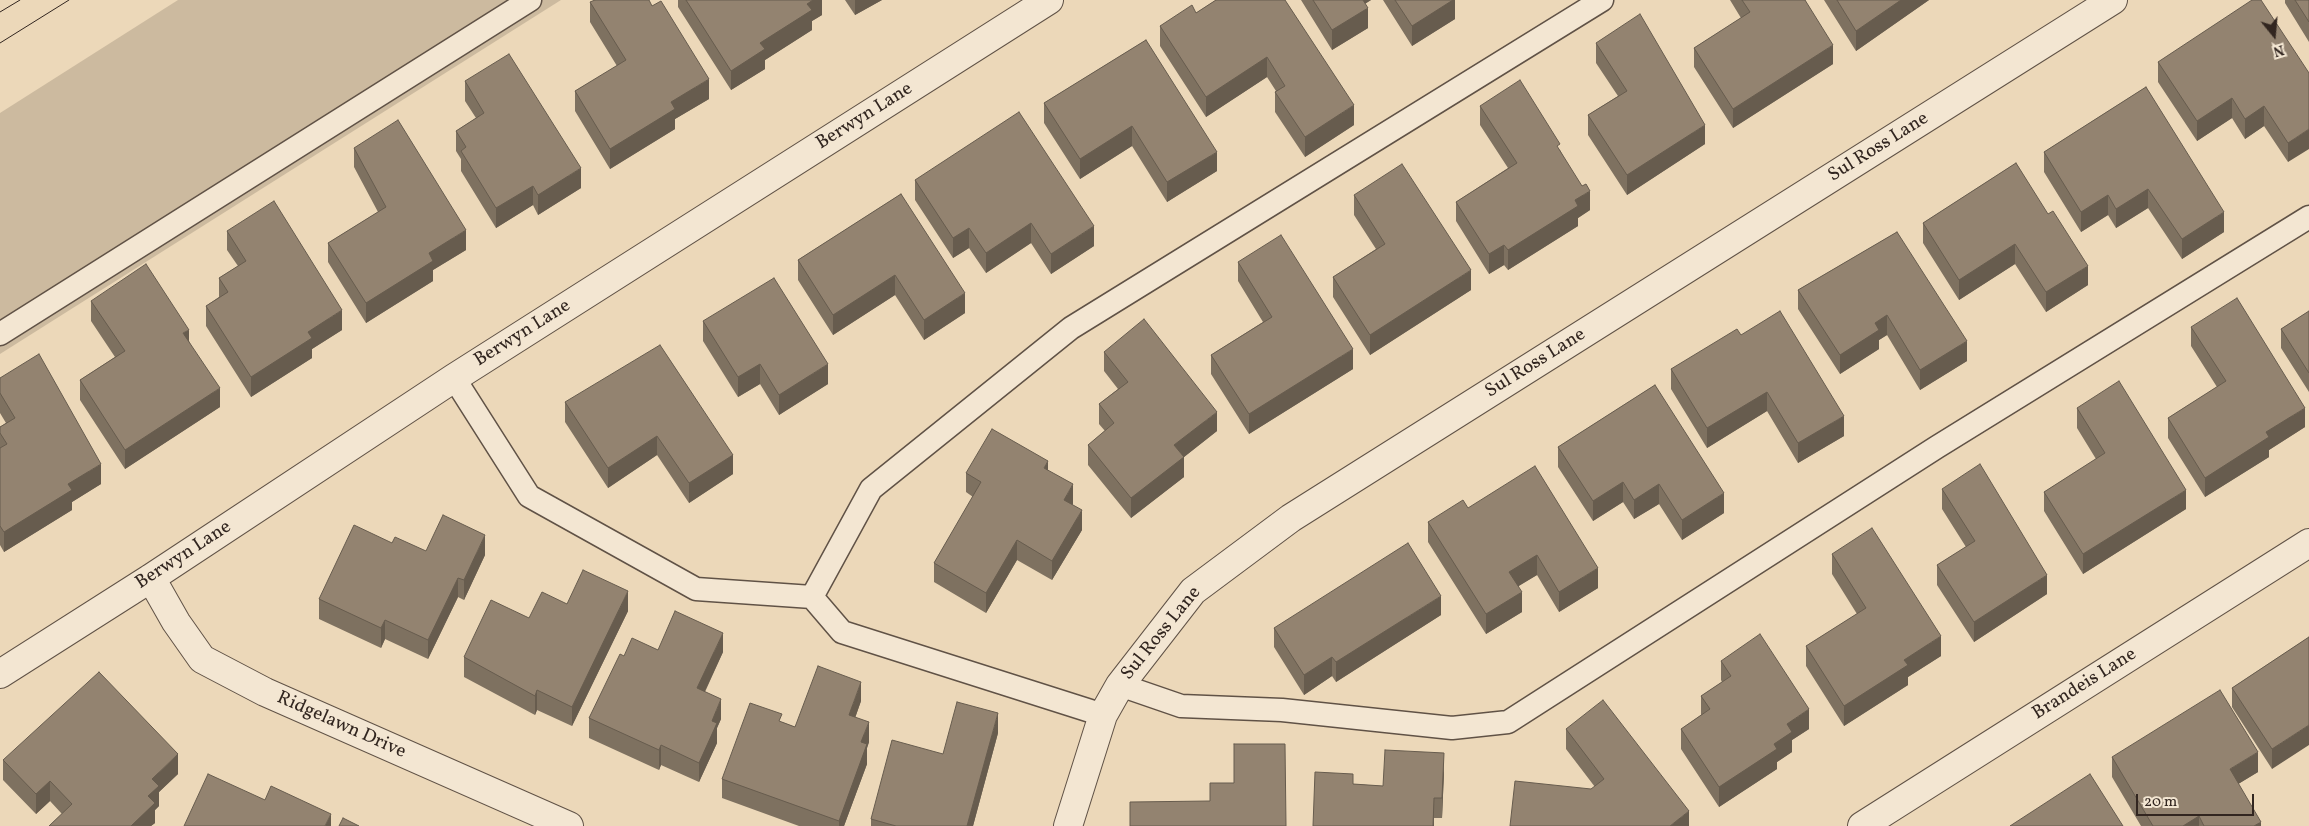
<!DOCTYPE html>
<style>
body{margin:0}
#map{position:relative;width:2309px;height:826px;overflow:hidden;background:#ecd8b9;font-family:Vollkorn,serif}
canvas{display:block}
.north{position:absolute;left:2249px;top:10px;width:50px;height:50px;-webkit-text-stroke:4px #f3e6d2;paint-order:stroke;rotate:163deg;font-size:14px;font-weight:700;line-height:20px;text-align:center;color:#322620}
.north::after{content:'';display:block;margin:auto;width:18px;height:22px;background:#322620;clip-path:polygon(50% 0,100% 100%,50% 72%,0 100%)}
.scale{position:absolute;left:2136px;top:794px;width:118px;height:22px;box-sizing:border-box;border:2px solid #322620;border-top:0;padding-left:6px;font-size:15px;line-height:18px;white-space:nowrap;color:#322620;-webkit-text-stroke:4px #f3e6d2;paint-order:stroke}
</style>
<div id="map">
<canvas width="2309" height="826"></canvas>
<div class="north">N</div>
<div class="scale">20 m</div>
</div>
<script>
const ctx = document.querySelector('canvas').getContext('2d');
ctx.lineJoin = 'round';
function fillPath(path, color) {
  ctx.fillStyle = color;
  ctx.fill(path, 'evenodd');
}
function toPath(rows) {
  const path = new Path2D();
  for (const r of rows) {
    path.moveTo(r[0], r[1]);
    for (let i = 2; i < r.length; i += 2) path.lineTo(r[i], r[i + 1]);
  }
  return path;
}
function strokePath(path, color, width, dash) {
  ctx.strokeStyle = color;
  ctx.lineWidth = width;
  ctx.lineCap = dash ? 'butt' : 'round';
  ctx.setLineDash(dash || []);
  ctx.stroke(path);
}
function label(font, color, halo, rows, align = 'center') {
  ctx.font = font + ' Vollkorn,serif';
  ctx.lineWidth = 4;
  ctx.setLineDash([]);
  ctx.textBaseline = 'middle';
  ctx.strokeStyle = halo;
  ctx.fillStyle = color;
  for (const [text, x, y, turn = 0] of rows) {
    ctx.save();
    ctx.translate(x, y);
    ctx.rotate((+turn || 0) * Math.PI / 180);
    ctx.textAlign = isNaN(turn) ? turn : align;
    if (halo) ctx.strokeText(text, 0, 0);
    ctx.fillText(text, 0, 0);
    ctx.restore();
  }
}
const green = toPath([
 [178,0,561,0,0,354,0,113]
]);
const lane = toPath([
 [0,334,530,0],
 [454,378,529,496,696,589,812,597],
 [1120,685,1181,706,1282,710,1452,728,1508,722,1937,447,2309,217],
 [1103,715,842,632,812,597,871,489,1071,328,1602,0]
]);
const street = toPath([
 [151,578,176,622,202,659,265,692,569,826],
 [0,674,151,578,454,378,1049,0],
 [1068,826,1103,715,1120,685,1193,591,1291,518,2113,0],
 [1862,826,2309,543]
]);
const tram = toPath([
 [0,12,20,0],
 [0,43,69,0]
]);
const wall = toPath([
 [678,0,822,0,822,15,812,21,812,30,765,60,765,69,731,90,678,7],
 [845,0,882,0,855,15],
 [1216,0,1354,125,1305,157,1275,112,1275,92,1276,91,1267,77,1206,117,1160,46,1160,26,1196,13],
 [1301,0,1371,0,1365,4,1368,28,1332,50],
 [1383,0,1455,0,1455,19,1412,46],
 [1730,0,1805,0,1833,64,1733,128,1694,67,1694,48,1741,18],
 [1824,0,1929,0,1856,51],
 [2285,0,2309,0,2309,42,2285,3],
 [590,2,709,99,675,119,675,129,610,169,575,111,575,91,617,66,590,22],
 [1146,40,1217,171,1167,202,1132,146,1080,179,1044,123,1044,103],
 [1596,43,1705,144,1627,195,1588,135,1588,115,1618,96,1596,63],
 [2158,62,2309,73,2288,162,2264,126,2245,139,2232,118,2197,141,2158,82],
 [465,81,581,188,538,215,533,205,496,228,461,171,461,159,456,151,456,131,476,118,465,101],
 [2146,87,2224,232,2182,259,2148,208,2116,228,2108,215,2081,232,2044,172,2044,152],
 [1480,106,1560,150,1590,210,1578,218,1578,226,1508,270,1504,265,1489,274,1456,221,1456,202,1508,168,1480,125],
 [354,148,466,250,433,270,433,281,366,323,328,262,328,243,378,212,354,167],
 [2016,163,2088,285,2046,312,2015,264,1959,300,1923,243,1923,223],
 [915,180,1094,246,1051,274,1031,243,986,273,969,248,953,258,915,200],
 [901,194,965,313,924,340,895,295,833,335,798,280,798,260],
 [1354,195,1471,290,1370,355,1333,297,1333,277,1376,249,1354,215],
 [227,231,342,330,312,349,312,358,251,397,206,326,206,306,219,297,219,278,238,266,227,250],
 [1897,232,1967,361,1920,390,1887,335,1879,340,1879,349,1840,374,1798,309,1798,290],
 [1238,262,1353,369,1249,434,1211,374,1211,355,1263,322,1238,281],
 [91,301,189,341,220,407,125,469,80,400,80,380,115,357,91,321],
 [2309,311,2309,392,2281,348,2281,329],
 [703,321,828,384,779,415,760,384,738,397,703,341],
 [2191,327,2305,427,2269,450,2269,457,2205,497,2168,438,2168,418,2217,387,2191,346],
 [1741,335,1844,436,1798,463,1767,411,1707,448,1671,389,1671,369],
 [1104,352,1217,431,1184,457,1184,477,1131,518,1088,465,1088,445,1105,431,1099,424,1099,404,1118,389,1104,371],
 [0,378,101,484,72,502,72,510,4,552,0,545,0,427,6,423,0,413],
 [1655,385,1724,513,1682,540,1659,504,1634,519,1623,502,1593,521,1558,467,1558,447],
 [565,402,733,455,733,474,689,503,657,455,608,488,565,422],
 [2077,408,2186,509,2083,574,2044,511,2044,492,2096,459,2077,428],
 [1048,470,1073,504,1072,505,1082,530,1052,580,1017,560,986,613,934,582,934,563,973,497,966,492,966,473],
 [1942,489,2047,594,1974,642,1937,585,1937,565,1966,547,1942,509],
 [1468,508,1598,588,1559,612,1537,575,1518,586,1522,612,1486,634,1428,542,1428,522],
 [392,543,426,551,485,555,464,600,458,597,428,659,385,639,381,648,319,619,319,599],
 [1832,554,1941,656,1908,677,1908,685,1844,726,1806,666,1806,646,1857,614,1832,574],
 [567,604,628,611,572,726,537,710,535,715,464,677,464,657,529,618],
 [1441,615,1336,682,1332,676,1304,695,1274,647,1274,628],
 [2309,637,2272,769,2232,707,2232,688],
 [658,650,723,652,705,692,721,719,717,728,717,743,699,782,661,765,659,770,589,738,589,718,624,656],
 [1721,661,1809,729,1792,740,1792,752,1777,762,1777,769,1719,807,1681,749,1681,729,1701,715,1701,696,1722,682,1721,680],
 [861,701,855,718,869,742,867,748,867,764,844,826,799,826,722,798,722,779,782,722,795,727],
 [1566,729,1689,826,1591,789,1595,787,1566,749],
 [998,733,973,826,871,826,871,819,943,754],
 [2112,757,2258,772,2238,784,2261,826,2141,826,2112,777],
 [3,760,178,774,159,792,159,806,155,810,155,823,151,826,49,826,62,814,50,801,36,814,3,780],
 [1444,772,1442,818,1434,818,1434,826,1313,826,1353,784,1383,786]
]);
const shadedWall = toPath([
 [813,0,822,0,822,15,812,21,812,30,765,60,765,69,731,90,731,71,760,43,807,4],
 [855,0,882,0,855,15],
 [1356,0,1371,0,1356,9],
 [1453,0,1455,0,1455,19,1412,46,1412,26],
 [1901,0,1929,0,1856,51,1856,31],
 [1368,8,1368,28,1332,50,1332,30],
 [1833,45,1833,64,1733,128,1733,109],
 [1267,57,1267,77,1206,117,1206,97],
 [709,79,709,99,675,119,675,129,610,169,610,149,671,102],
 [2232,98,2232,118,2197,141,2197,121],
 [1354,105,1354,125,1305,157,1305,137],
 [2264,106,2264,126,2245,139,2245,119],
 [1705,125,1705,144,1627,195,1627,175],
 [1132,126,1132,146,1080,179,1080,159],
 [2309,129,2309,149,2288,162,2288,143],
 [1217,152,1217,171,1167,202,1167,182],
 [581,168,581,188,538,215,538,195],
 [533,186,533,205,496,228,496,208],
 [2148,189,2148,208,2116,228,2116,209],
 [1590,191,1590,210,1578,218,1578,226,1508,270,1508,250,1575,200],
 [2108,195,2108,215,2081,232,2081,212],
 [2224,212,2224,232,2182,259,2182,239],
 [1031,223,1031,243,986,273,986,253],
 [1094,226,1094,246,1051,274,1051,254],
 [969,228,969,248,953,258,953,238],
 [466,230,466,250,433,270,433,281,366,323,366,303,429,253],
 [2015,244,2015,264,1959,300,1959,280],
 [1504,245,1504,265,1489,274,1489,254],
 [2088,266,2088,285,2046,312,2046,292],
 [1471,270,1471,290,1370,355,1370,335],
 [895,275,895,295,833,335,833,315],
 [965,293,965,313,924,340,924,320],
 [342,310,342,330,312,349,312,358,251,397,251,377,308,332],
 [1887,315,1887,335,1879,340,1879,349,1840,374,1840,355,1875,323],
 [189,330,189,350,183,333],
 [1967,341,1967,361,1920,390,1920,370],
 [1353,349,1353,369,1249,434,1249,414],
 [760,364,760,384,738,397,738,377],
 [828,364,828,384,779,415,779,395],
 [220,388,220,407,125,469,125,450],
 [1767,392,1767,411,1707,448,1707,428],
 [2305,408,2305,427,2269,450,2269,457,2205,497,2205,478,2266,432],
 [1217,412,1217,431,1184,457,1184,477,1131,518,1131,498,1174,445],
 [1844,416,1844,436,1798,463,1798,443],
 [657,436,657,455,608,488,608,468],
 [733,455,733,474,689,503,689,483],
 [1048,461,1048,481,1044,468],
 [101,464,101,484,72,502,72,510,4,552,4,532,68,484],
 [1623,482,1623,502,1593,521,1593,501],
 [1073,484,1073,504,1064,520,1064,500],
 [1659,484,1659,504,1634,519,1634,500],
 [2186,490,2186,509,2083,574,2083,554],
 [1724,493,1724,513,1682,540,1682,520],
 [1082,510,1082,530,1052,580,1052,561],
 [485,535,485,555,464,600,464,580],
 [1017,540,1017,560,986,613,986,593],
 [1537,555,1537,575,1509,592,1509,572],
 [1598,568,1598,588,1559,612,1559,592],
 [2047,575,2047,594,1974,642,1974,622],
 [458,578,458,597,428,659,428,640],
 [628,591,628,611,572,726,572,707],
 [1522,592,1522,612,1486,634,1486,614],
 [1441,596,1441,615,1336,682,1336,662],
 [385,620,385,639,381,648,381,628],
 [723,633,723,652,697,708,697,688],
 [1941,636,1941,656,1908,677,1908,685,1844,726,1844,706,1904,660],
 [1332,657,1332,676,1304,695,1304,675],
 [861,682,861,701,849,735,849,715],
 [537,690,537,710,535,715,535,696],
 [721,699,721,719,717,728,717,743,699,782,699,763,712,721],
 [1809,709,1809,729,1792,740,1792,752,1777,762,1777,769,1719,807,1719,787,1774,744,1787,724],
 [998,713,998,733,973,826,967,826],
 [869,722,869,742,867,748,867,764,844,826,839,826,839,821,861,742],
 [2309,725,2309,745,2272,769,2272,749],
 [661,745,661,765,659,770,659,750],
 [2258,752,2258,772,2230,789,2230,769],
 [1444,753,1444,772,1442,818,1442,798],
 [178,754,178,774,159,792,159,806,155,810,155,823,151,826,131,826,148,796,152,779],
 [50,781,50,801,36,814,36,794],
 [1434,798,1434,826,1433,826],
 [1689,811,1689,826,1670,826],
 [331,814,331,826,325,826],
 [2199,816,2199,826,2183,826],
 [2261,822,2261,826,2254,826]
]);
const building = toPath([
 [595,0,649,0,652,6,661,1,709,79,671,102,675,109,610,149,575,91,626,60,590,2,595,0],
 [686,0,813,0,807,4,812,10,760,43,765,49,731,71,686,0],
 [1216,0,1285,0,1354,105,1305,137,1275,92,1285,86,1267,57,1206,97,1160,26,1192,5,1196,13,1216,0],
 [1313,0,1363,0,1368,8,1332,30,1313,0],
 [1395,0,1453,0,1412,26,1395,0],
 [1742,0,1805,0,1833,45,1733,109,1694,48,1750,12,1742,0],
 [1837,0,1901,0,1856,31,1837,0],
 [2252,0,2261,0,2309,73,2309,129,2288,143,2264,106,2245,119,2232,98,2197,121,2158,62,2252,0],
 [2295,0,2309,0,2309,22,2295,0],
 [1640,14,1705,125,1627,175,1588,115,1627,91,1596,43,1640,14],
 [1146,40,1217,152,1167,182,1132,126,1080,159,1044,103,1146,40],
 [509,54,581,168,538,195,533,186,496,208,461,151,466,147,456,131,484,113,465,81,509,54],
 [1520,80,1560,144,1557,146,1582,186,1586,184,1590,191,1575,200,1578,206,1508,250,1504,245,1489,254,1456,202,1517,163,1480,106,1520,80],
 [2146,87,2224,212,2182,239,2148,189,2116,209,2108,195,2081,212,2044,152,2146,87],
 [1019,112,1094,226,1051,254,1031,223,986,253,969,228,953,238,915,180,1019,112],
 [398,120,466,230,429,253,433,261,366,303,328,243,386,207,354,148,398,120],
 [2016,163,2048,214,2053,211,2088,266,2046,292,2015,244,1959,280,1923,223,2016,163],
 [1402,164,1471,270,1370,335,1333,277,1385,244,1354,195,1402,164],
 [901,194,965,293,924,320,895,275,833,315,798,260,901,194],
 [274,201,342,310,308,332,312,338,251,377,206,306,228,292,219,278,246,261,227,231,274,201],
 [1897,232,1967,341,1920,370,1887,315,1875,323,1879,330,1840,355,1798,290,1897,232],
 [1281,235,1353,349,1249,414,1211,355,1272,317,1238,262,1281,235],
 [146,264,189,330,183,333,220,388,125,450,80,380,125,351,91,301,146,264],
 [774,278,828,364,779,395,760,364,738,377,703,321,774,278],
 [2237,298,2305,408,2266,432,2269,437,2205,478,2168,418,2226,381,2191,327,2237,298],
 [1780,311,1844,416,1798,443,1767,392,1707,428,1671,369,1737,329,1741,335,1780,311],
 [2309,311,2309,373,2281,329,2309,311],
 [1144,319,1217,412,1174,445,1184,457,1131,498,1088,445,1114,423,1099,404,1128,382,1104,352,1144,319],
 [660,345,733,455,689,483,657,436,608,468,565,402,660,345],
 [39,354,101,464,68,484,72,490,4,532,0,526,0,448,7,444,0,433,0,427,15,418,0,393,0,378,39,354],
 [2119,381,2186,490,2083,554,2044,492,2105,453,2077,408,2119,381],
 [1655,385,1724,493,1682,520,1659,484,1634,500,1623,482,1593,501,1558,447,1655,385],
 [992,429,1048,461,1044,468,1073,484,1064,500,1082,510,1052,561,1017,540,986,593,934,563,981,482,966,473,992,429],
 [1980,464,2047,575,1974,622,1937,565,1975,541,1942,489,1980,464],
 [1535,466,1598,568,1559,592,1537,555,1509,572,1522,592,1486,614,1428,522,1463,500,1468,508,1535,466],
 [443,515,485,535,464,580,458,578,428,640,385,620,381,628,319,599,354,525,392,543,395,537,426,551,443,515],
 [1872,528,1941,636,1904,660,1908,665,1844,706,1806,646,1866,608,1832,554,1872,528],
 [1408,543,1441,596,1336,662,1332,657,1304,675,1274,628,1408,543],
 [583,570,628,591,572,707,537,690,535,696,464,657,491,600,529,618,542,592,567,604,583,570],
 [675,611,723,633,697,688,721,699,712,721,717,723,699,763,661,745,659,750,589,718,620,654,624,656,632,638,658,650,675,611],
 [1760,634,1809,709,1787,724,1792,732,1774,744,1777,749,1719,787,1681,729,1710,709,1701,696,1731,676,1721,661,1760,634],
 [2309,637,2309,725,2272,749,2232,688,2309,637],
 [818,666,861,682,849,715,869,722,861,742,867,744,839,821,722,779,750,703,782,714,779,721,795,727,818,666],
 [99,672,178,754,152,779,159,786,148,796,155,803,131,826,49,826,72,804,50,781,36,794,3,760,99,672],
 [2220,690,2258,752,2230,769,2261,822,2254,826,2204,826,2199,816,2183,826,2153,826,2112,757,2220,690],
 [1603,700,1689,811,1670,826,1510,826,1515,781,1591,789,1604,779,1566,729,1603,700],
 [957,702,998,713,967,826,896,826,871,819,892,740,943,754,957,702],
 [1234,744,1285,744,1286,826,1130,826,1130,802,1210,801,1210,783,1234,783,1234,744],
 [1385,750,1444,753,1442,798,1434,798,1433,826,1313,826,1315,772,1353,774,1353,784,1383,786,1385,750],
 [208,774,265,800,271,786,331,814,325,826,184,826,208,774],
 [2090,774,2123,826,2010,826,2090,774],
 [343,818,359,826,339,826,343,818]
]);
const streetNames = [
 ["Berwyn Lane",865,117,-32],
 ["Sul Ross Lane",1879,148,-32],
 ["Berwyn Lane",523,334,-32],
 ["Sul Ross Lane",1536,364,-32],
 ["Berwyn Lane",184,556,-33],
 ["Sul Ross Lane",1162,634,-51],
 ["Brandeis Lane",2085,685,-32],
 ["Ridgelawn Drive",341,726,24]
];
fillPath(green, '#ccba9f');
strokePath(lane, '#605246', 25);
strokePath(street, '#605246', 30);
strokePath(lane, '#f3e6d2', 22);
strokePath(street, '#f3e6d2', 28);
strokePath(tram, '#322620', 1);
fillPath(wall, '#7e7160');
fillPath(shadedWall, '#675c4e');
fillPath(building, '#938370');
strokePath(building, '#675c4e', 1);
label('19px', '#322620', '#f3e6d2', streetNames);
</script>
